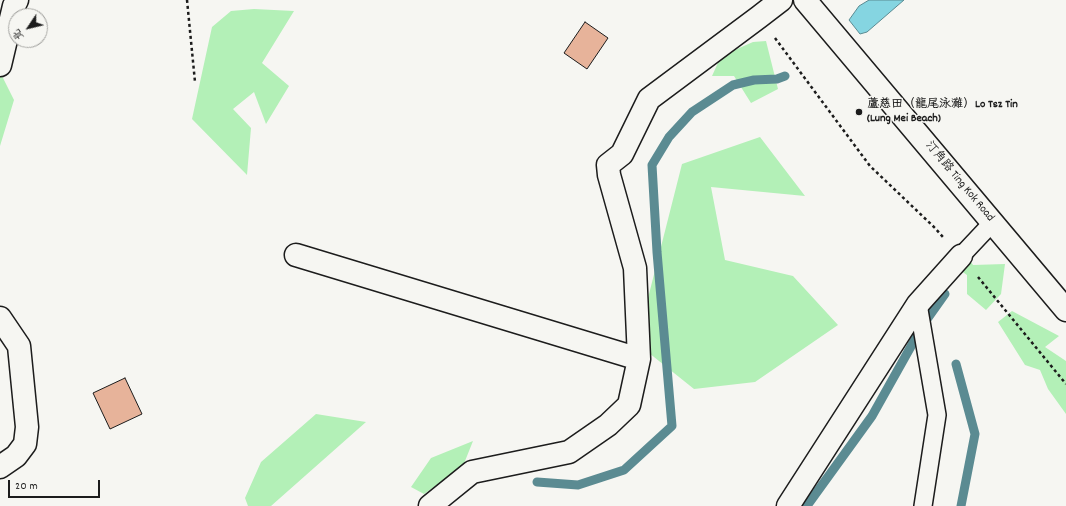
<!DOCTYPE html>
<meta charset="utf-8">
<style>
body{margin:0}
#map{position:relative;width:1066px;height:506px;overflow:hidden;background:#f6f6f2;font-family:Dekko,"LXGW WenKai TC",sans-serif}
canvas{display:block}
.north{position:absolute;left:8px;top:8px;width:40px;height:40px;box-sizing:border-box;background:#f6f6f2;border:1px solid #9f9f9c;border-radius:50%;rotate:235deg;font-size:11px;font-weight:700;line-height:16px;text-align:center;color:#1c1c1c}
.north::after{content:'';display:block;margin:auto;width:14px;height:18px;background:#1c1c1c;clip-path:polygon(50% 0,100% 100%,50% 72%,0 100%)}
.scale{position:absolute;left:8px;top:480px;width:92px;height:18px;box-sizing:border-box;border:2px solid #1c1c1c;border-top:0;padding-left:5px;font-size:12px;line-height:14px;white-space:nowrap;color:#1c1c1c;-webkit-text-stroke:3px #f6f6f2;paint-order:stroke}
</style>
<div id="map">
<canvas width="1066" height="506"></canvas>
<div class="north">北</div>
<div class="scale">20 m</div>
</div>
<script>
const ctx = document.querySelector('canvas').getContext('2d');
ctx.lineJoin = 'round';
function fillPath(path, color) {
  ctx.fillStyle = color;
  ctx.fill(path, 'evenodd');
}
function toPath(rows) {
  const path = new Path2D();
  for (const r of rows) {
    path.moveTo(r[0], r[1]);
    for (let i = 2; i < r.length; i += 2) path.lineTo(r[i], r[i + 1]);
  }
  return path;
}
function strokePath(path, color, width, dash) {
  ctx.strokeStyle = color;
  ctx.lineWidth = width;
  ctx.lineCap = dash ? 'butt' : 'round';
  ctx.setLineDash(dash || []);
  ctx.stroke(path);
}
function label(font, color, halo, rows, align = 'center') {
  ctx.font = font + ' Dekko,"LXGW WenKai TC",sans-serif';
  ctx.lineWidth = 3;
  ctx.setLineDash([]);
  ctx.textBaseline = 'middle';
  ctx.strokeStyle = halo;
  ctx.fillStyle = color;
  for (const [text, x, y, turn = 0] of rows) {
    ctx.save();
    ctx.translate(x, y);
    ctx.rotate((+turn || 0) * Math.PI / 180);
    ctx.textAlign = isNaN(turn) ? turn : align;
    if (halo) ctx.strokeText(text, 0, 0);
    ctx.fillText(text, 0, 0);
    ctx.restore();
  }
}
const green = toPath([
 [254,9,294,11,262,63,289,86,266,124,254,92,233,109,251,128,247,175,192,119,212,27,231,11],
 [766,41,778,89,751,103,734,76,712,76,721,56,753,42],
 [0,72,14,100,0,146],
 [760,137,805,196,711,187,725,260,793,276,838,325,755,382,694,389,649,353,646,327,648,298,682,164],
 [961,247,973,265,1005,264,1001,294,986,310,967,294,967,275,948,262],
 [1012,311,1059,336,1045,347,1066,361,1066,414,1048,389,1040,370,1025,365,998,322],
 [316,414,366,422,271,506,248,506,245,498,261,462],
 [473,441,463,466,424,494,411,487,431,458]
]);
const water = toPath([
 [869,0,904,0,867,32,860,34,849,20,859,6,869,0]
]);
const stream = toPath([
 [956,364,975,434,961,506],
 [537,482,578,485,624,470,672,426,657,252,652,165,669,137,692,112,733,85,754,80,777,79,785,76],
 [807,506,809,503,872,416,923,325,945,294]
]);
const building = toPath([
 [585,22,608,38,587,69,564,53,585,22],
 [125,378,142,414,110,429,93,393,125,378]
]);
const path = toPath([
 [187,0,195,82],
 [775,38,870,166,935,228,943,237],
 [978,277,1066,384]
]);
const service = toPath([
 [961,256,993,222],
 [918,304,937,415,923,506]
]);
const minor = toPath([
 [0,65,14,6,17,0],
 [296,255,639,359],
 [0,318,19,346,27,427,25,444,16,456,0,467],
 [430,506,472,472,569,452,608,425,629,405,639,359,635,268,609,175,608,165,622,154,649,99,759,17,781,0],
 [788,506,918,304,961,256]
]);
const secondary = toPath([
 [805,0,1066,310]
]);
const markers = [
 [859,112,4,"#1c1c1c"]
];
const poiNames = [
 ["蘆慈田（龍尾泳灘）Lo Tsz Tin",867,105],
 ["(Lung Mei Beach)",867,119]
];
const streetNames = [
 ["汀角路 Ting Kok Road",959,182,50]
];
fillPath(green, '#b3f0b7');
fillPath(water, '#85d5e1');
strokePath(water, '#5b8b92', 1);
strokePath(stream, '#5b8b92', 9);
fillPath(building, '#e7b39a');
strokePath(building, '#1c1c1c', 1);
strokePath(service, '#1c1c1c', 20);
strokePath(minor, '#1c1c1c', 25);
strokePath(secondary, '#1c1c1c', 25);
strokePath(path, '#1c1c1c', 2.5, [3, 3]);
strokePath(service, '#f6f6f2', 17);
strokePath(minor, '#f6f6f2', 22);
strokePath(secondary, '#f6f6f2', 22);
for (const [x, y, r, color] of markers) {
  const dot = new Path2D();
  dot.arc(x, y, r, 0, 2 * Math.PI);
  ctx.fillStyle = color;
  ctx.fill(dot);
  strokePath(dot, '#f6f6f2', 1.5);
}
label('bold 12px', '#1c1c1c', '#f6f6f2', poiNames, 'left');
label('12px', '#1c1c1c', '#f6f6f2', streetNames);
</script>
